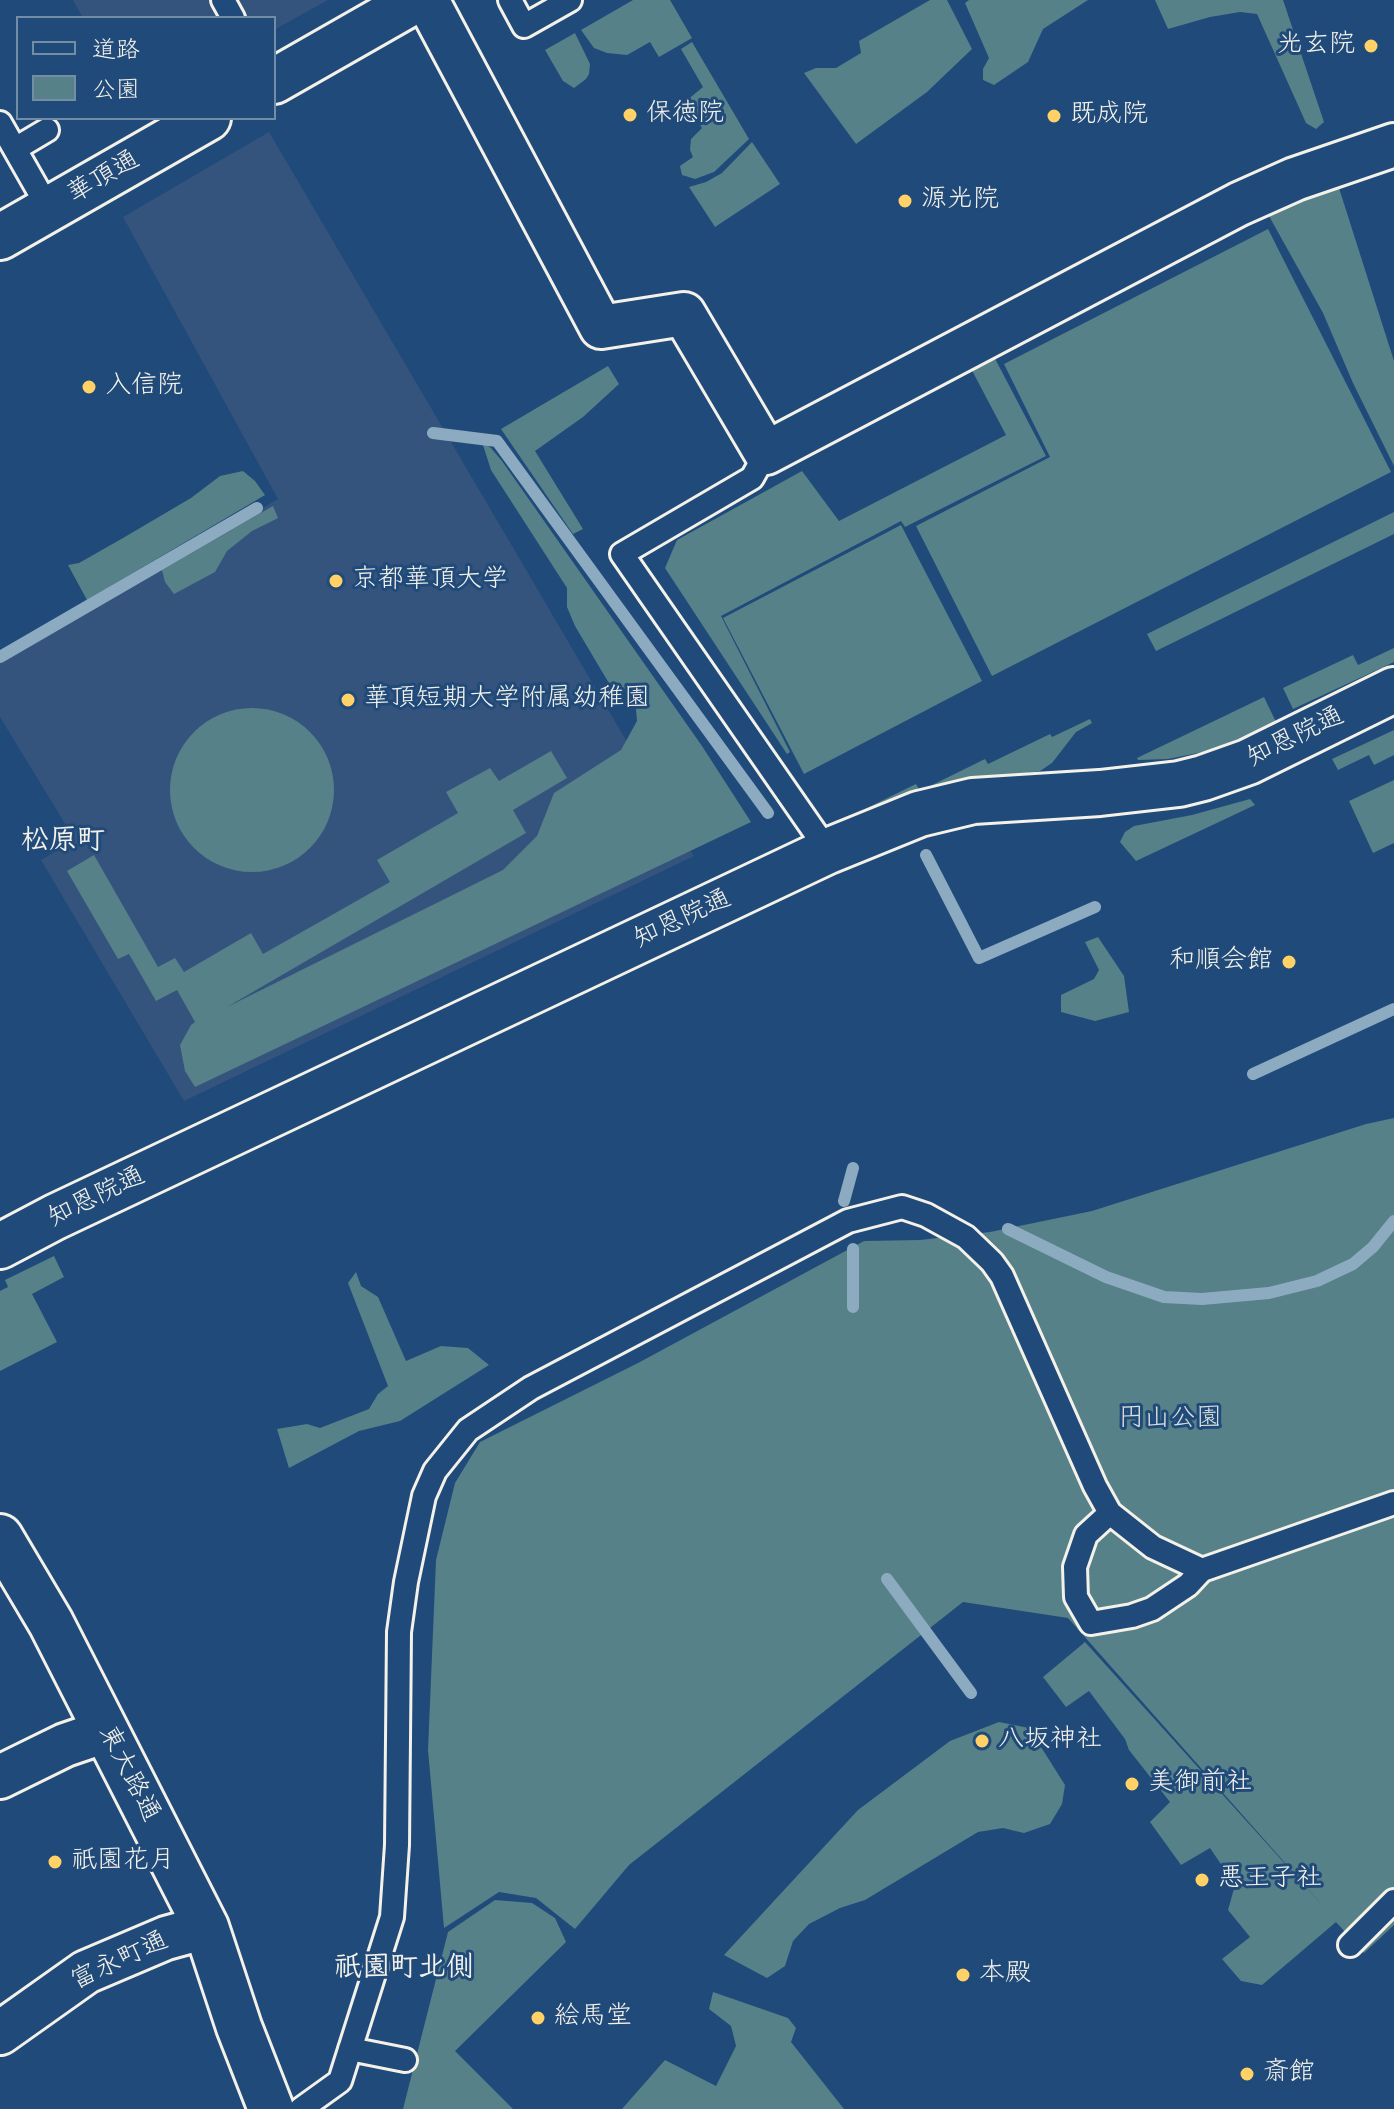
<!DOCTYPE html>
<meta charset="utf-8">
<style>
body{margin:0}
#map{position:relative;width:1394px;height:2109px;overflow:hidden;background:#1f4a7a;font-family:"Architects Daughter","Klee One",sans-serif}
canvas{display:block}
.legend{position:absolute;left:16px;top:16px;width:260px;height:104px;box-sizing:border-box;background:#1f4a7a;border:2px solid #748da6;margin:0;padding:10px 14px;list-style:none;font-size:24px;color:#f4f1e8}
.legend li{display:flex;align-items:center;gap:16px;height:40px}
.legend b{width:40px;border:2px solid #748da6}
</style>
<div id="map">
<canvas width="1394" height="2109"></canvas>
<ul class="legend">
<li><b style="height:10px;background:#1f4a7a"></b>道路</li>
<li><b style="height:22px;background:#568188"></b>公園</li>
</ul>
</div>
<script>
const ctx = document.querySelector('canvas').getContext('2d');
ctx.lineJoin = 'round';
function fillPath(path, color) {
  ctx.fillStyle = color;
  ctx.fill(path, 'evenodd');
}
function toPath(rows) {
  const path = new Path2D();
  for (const r of rows) {
    if (r.length === 3) {
      path.moveTo(r[0] + r[2], r[1]);
      path.arc(r[0], r[1], r[2], 0, 2 * Math.PI);
      continue;
    }
    path.moveTo(r[0], r[1]);
    for (let i = 2; i < r.length; i += 2) path.lineTo(r[i], r[i + 1]);
  }
  return path;
}
function strokePath(path, color, width, dash) {
  ctx.strokeStyle = color;
  ctx.lineWidth = width;
  ctx.lineCap = dash ? 'butt' : 'round';
  ctx.setLineDash(dash || []);
  ctx.stroke(path);
}
function label(font, color, halo, rows, align = 'center') {
  ctx.font = font + ' "Architects Daughter","Klee One",sans-serif';
  ctx.lineWidth = 6;
  ctx.setLineDash([]);
  ctx.textBaseline = 'middle';
  ctx.strokeStyle = halo;
  ctx.fillStyle = color;
  for (const [text, x, y, turn = 0] of rows) {
    ctx.save();
    ctx.translate(x, y);
    ctx.rotate((+turn || 0) * Math.PI / 180);
    ctx.textAlign = isNaN(turn) ? turn : align;
    if (halo) ctx.strokeText(text, 0, 0);
    ctx.fillText(text, 0, 0);
    ctx.restore();
  }
}
const built = toPath([
 [73,0,328,0,274,30,274,18,83,18],
 [269,132,694,856,184,1101,41,860,75,840,0,717,0,663,278,499,123,217]
]);
const green = toPath([
 [633,0,670,0,692,38,659,57,650,42,627,55,607,53,594,48,581,30],
 [930,0,947,0,972,49,927,92,856,144,804,73,816,68,836,68,861,53,859,41],
 [969,0,1088,0,1043,29,1028,62,994,85,983,80,983,69,989,58,965,3],
 [1155,0,1283,0,1324,122,1316,129,1306,123,1257,14,1240,12,1210,17,1168,29],
 [575,33,590,64,589,74,586,79,574,88,563,81,545,50],
 [692,42,749,139,714,172,695,179,682,175,680,166,693,157,690,150,691,139,702,128,686,101,703,87,681,49],
 [752,142,780,184,715,227,689,187,706,182,722,173],
 [1339,188,1394,361,1394,466,1353,383,1323,313,1269,216,1301,198],
 [1268,229,1391,472,992,676,916,526,1050,457,1004,364],
 [990,349,1046,456,905,527,901,521,721,616,790,752,787,754,665,568,677,540,802,471,839,521,1006,435,967,361],
 [608,366,619,384,583,417,535,451,583,529,573,534,501,429],
 [482,442,491,448,502,461,702,746,751,822,195,1087,185,1071,180,1045,191,1025,195,1022,177,990,156,1001,129,954,118,959,67,871,94,855,158,967,175,958,184,972,251,933,263,954,390,882,377,860,458,813,446,792,490,768,499,781,551,751,567,778,513,810,526,833,227,1007,503,870,537,836,554,793,621,750,637,721,635,697,610,685,575,626,567,607,567,588,491,470],
 [243,471,255,481,265,495,87,600,68,565,79,563,123,538,191,498,220,476],
 [273,506,278,518,252,531,227,551,215,572,174,594,165,582,162,570],
 [1394,512,1394,534,1156,651,1147,634],
 [901,525,982,681,804,774,723,618],
 [1394,648,1394,662,1293,709,1283,688,1353,655,1358,665],
 [1264,697,1276,722,1213,750,1168,759,1138,760,1137,758],
 [252,790,82],
 [1090,719,1092,723,1076,732,1052,763,1040,771,962,783,827,831,826,828,916,784,920,791,985,759,988,764,1050,734,1052,737],
 [1394,730,1394,755,1374,765,1369,755,1338,770,1332,759],
 [1394,780,1394,843,1373,853,1349,801],
 [1250,799,1255,805,1136,861,1120,842,1125,832,1134,826,1192,815],
 [1098,937,1124,976,1129,1012,1095,1021,1061,1012,1061,995,1094,979,1099,970,1085,942],
 [1394,1118,1394,1925,1364,1953,1336,1922,1262,1985,1241,1981,1222,1959,1250,1937,1228,1910,1235,1885,1210,1848,1181,1865,1150,1822,1170,1802,1129,1750,1125,1739,1089,1691,1066,1707,1043,1677,1085,1642,1324,1907,1068,1618,963,1602,629,1865,575,1929,536,1898,499,1892,444,1928,428,1750,436,1560,455,1483,480,1442,638,1363,864,1241,920,1240,990,1232,1092,1211,1366,1124],
 [54,1256,64,1277,32,1294,57,1342,0,1371,0,1291,8,1287,5,1280],
 [356,1272,361,1286,378,1297,406,1361,441,1346,468,1348,489,1365,400,1421,359,1431,289,1468,277,1429,307,1424,320,1428,369,1409,378,1394,388,1386,348,1283],
 [999,1722,1029,1728,1065,1785,1062,1804,1050,1824,1024,1833,1003,1828,978,1832,865,1900,840,1908,809,1924,793,1941,785,1966,767,1978,724,1955,858,1810,950,1741],
 [495,1900,532,1903,555,1918,566,1942,455,2051,513,2109,403,2109,448,1932],
 [713,1992,788,2018,796,2028,791,2042,844,2109,622,2109,665,2060,716,2086,736,2046,731,2026,709,2009]
]);
const stream = toPath([
 [433,433,497,441,768,813],
 [0,657,257,508],
 [926,855,979,958,1095,907],
 [1253,1074,1394,1009],
 [844,1201,853,1168],
 [1008,1229,1106,1277,1164,1297,1202,1299,1269,1293,1317,1281,1353,1264,1373,1247,1394,1221],
 [853,1307,853,1249],
 [887,1579,971,1693]
]);
const lane = toPath([
 [223,0,233,18],
 [510,0,524,26,570,0],
 [0,123,49,209],
 [15,149,47,130],
 [766,453,752,478,622,554,828,851],
 [1110,1513,1086,1535,1075,1567,1076,1597,1091,1623,1132,1616,1152,1609,1188,1585,1202,1570,1394,1503],
 [1350,1945,1394,1901],
 [350,2049,405,2060],
 [301,2109,340,2081,392,1917,397,1845,399,1632,406,1582,424,1496,435,1471,468,1430,531,1388,848,1221,902,1207,926,1215,966,1237,992,1262,1002,1276,1095,1486,1110,1513,1153,1547,1202,1570]
]);
const street = toPath([
 [427,0,601,327,684,314,766,453,1239,204,1295,179,1394,145],
 [0,1777,65,1745,106,1731],
 [0,2033,86,1972,166,1938,206,1927]
]);
const secondary = toPath([
 [274,81,416,0],
 [0,237,208,118],
 [0,1246,55,1217,828,851,919,814,973,801,1100,793,1179,784,1203,778,1248,762,1394,690],
 [0,1537,51,1623,206,1927,239,2027,271,2109]
]);
const markers = [
 [1371,46,8,"#ffd166"],
 [630,115,8,"#ffd166"],
 [1054,116,8,"#ffd166"],
 [905,201,8,"#ffd166"],
 [89,387,8,"#ffd166"],
 [336,581,8,"#ffd166"],
 [348,700,8,"#ffd166"],
 [1289,962,8,"#ffd166"],
 [982,1741,8,"#ffd166"],
 [1132,1784,8,"#ffd166"],
 [55,1862,8,"#ffd166"],
 [1202,1880,8,"#ffd166"],
 [963,1975,8,"#ffd166"],
 [538,2018,8,"#ffd166"],
 [1247,2074,8,"#ffd166"]
];
const poiNames = [
 ["光玄院",1355,46,"right"],
 ["保徳院",646,115],
 ["既成院",1070,116],
 ["源光院",921,201],
 ["入信院",105,387],
 ["京都華頂大学",352,581],
 ["華頂短期大学附属幼稚園",364,700],
 ["和順会館",1273,962,"right"],
 ["八坂神社",998,1741],
 ["美御前社",1148,1784],
 ["祇園花月",71,1862],
 ["悪王子社",1218,1880],
 ["本殿",979,1975],
 ["絵馬堂",554,2018],
 ["斎館",1263,2074]
];
const streetNames = [
 ["華頂通",104,178,-30],
 ["知恩院通",1296,738,-26],
 ["知恩院通",683,920,-25],
 ["知恩院通",97,1198,-26],
 ["東大路通",128,1774,63],
 ["富永町通",120,1962,-25]
];
const parkNames = [
 ["円山公園",1170,1420]
];
const neighbourhoodNames = [
 ["松原町",63,842],
 ["祇園町北側",404,1969]
];
fillPath(built, '#34547e');
fillPath(green, '#568188');
strokePath(stream, '#8dabc0', 12);
strokePath(lane, '#f4f1e8', 28);
strokePath(street, '#f4f1e8', 48);
strokePath(secondary, '#f4f1e8', 50);
strokePath(lane, '#1f4a7a', 22);
strokePath(street, '#1f4a7a', 42);
strokePath(secondary, '#1f4a7a', 44);
for (const [x, y, r, color] of markers) {
  const dot = new Path2D();
  dot.arc(x, y, r, 0, 2 * Math.PI);
  ctx.fillStyle = color;
  ctx.fill(dot);
  strokePath(dot, '#1f4a7a', 3);
}
label('26px', '#f4f1e8', '#1f4a7a', poiNames, 'left');
label('26px', '#f4f1e8', '#1f4a7a', streetNames);
label('26px', '#dce0da', '#1f4a7a', parkNames);
label('bold 28px', '#f4f1e8', '#1f4a7a', neighbourhoodNames);
</script>
